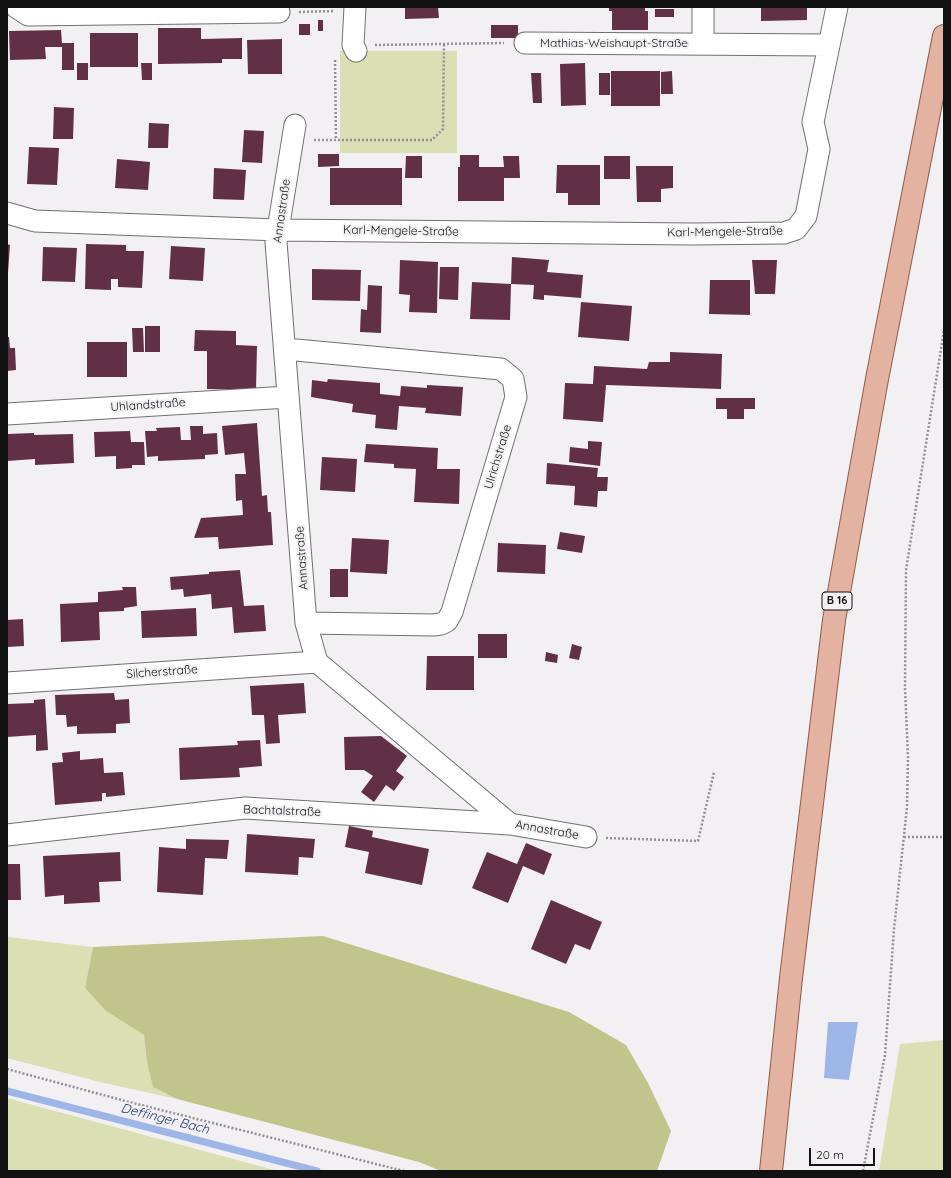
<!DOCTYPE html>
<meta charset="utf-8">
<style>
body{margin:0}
#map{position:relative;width:951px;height:1178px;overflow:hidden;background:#f2f0f3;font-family:Quicksand,sans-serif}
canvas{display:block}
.frame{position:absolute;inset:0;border:8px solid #131213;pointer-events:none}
.scale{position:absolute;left:809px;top:1148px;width:66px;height:18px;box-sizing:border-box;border:2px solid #131213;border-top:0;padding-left:5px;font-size:12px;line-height:14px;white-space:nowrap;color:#131213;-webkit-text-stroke:3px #f2f0f3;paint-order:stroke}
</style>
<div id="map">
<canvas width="951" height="1178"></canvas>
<div class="frame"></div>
<div class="scale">20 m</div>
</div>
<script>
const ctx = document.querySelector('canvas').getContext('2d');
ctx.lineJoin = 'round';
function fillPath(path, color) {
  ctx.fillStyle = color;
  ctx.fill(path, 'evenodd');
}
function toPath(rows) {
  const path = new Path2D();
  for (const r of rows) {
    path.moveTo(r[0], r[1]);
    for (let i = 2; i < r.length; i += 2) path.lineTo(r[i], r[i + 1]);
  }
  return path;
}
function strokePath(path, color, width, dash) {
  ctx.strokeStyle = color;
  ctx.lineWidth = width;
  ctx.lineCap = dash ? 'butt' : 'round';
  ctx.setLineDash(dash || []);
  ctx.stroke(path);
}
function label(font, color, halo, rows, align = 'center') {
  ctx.font = font + ' Quicksand,sans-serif';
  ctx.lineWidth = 4;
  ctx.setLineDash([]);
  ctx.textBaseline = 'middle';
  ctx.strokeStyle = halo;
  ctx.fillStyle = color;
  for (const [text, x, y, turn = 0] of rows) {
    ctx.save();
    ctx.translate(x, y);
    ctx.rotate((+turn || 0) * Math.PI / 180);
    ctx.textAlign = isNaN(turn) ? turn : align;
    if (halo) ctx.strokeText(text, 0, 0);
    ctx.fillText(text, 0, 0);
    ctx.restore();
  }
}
const green = toPath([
 [340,51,457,51,457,153,340,153],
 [7,937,93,947,85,988,106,1011,144,1035,147,1063,153,1087,177,1099,100,1082,7,1058],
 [944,1040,944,1171,879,1171,900,1044],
 [7,1098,278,1171,7,1171]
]);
const forest = toPath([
 [323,936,569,1012,626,1045,648,1083,671,1131,657,1171,441,1171,419,1162,177,1099,153,1087,147,1063,144,1035,106,1011,85,988,93,947]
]);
const water = toPath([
 [828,1022,858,1022,849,1080,824,1078]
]);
const stream = toPath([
 [7,1091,317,1171]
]);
const building = toPath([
 [405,7,438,7,439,18,405,19],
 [609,7,645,7,645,11,648,11,648,30,612,30,612,11,609,11],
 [761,7,807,7,807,20,761,21],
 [655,9,674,9,674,17,655,17],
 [318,20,323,20,323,31,318,31],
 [299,24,310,24,310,35,299,35],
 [491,25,518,25,518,38,491,38],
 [158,28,201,28,201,39,242,38,242,59,222,59,222,63,158,64],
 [61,30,62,43,74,43,74,70,62,70,62,47,45,47,46,59,10,60,9,31],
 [90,33,138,33,138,67,90,67],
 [282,39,282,74,248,74,247,40],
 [77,63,88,63,88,80,77,80],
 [141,63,152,63,152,80,142,80],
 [585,63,586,105,561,106,560,64],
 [611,71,660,71,660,106,611,106],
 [672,71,673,94,661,94,661,72],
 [531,73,541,73,542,103,533,103],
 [599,73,610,73,610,95,599,95],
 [54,107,74,108,73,139,53,139],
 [149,123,169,124,168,148,148,148],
 [244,130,264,131,262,163,242,162],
 [29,147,59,148,57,185,27,184],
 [318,154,339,154,339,166,318,167],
 [460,155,479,155,479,167,504,167,503,156,519,156,520,178,504,178,504,201,458,201,458,167,460,167],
 [406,156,422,156,422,178,405,178],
 [604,156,630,156,630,179,604,179],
 [117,159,150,162,148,190,115,188],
 [557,165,600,165,600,205,568,205,568,193,556,193],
 [636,166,673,166,673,188,661,189,661,202,637,202],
 [214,168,246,170,244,200,213,199],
 [330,168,402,168,402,205,330,205],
 [7,244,10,245,8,273,7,273],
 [86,244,126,245,126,251,144,251,142,288,118,287,118,279,111,279,111,290,85,289],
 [171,246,205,248,203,281,169,279],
 [43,247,77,248,75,282,42,281],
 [512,257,549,260,547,272,583,275,581,298,544,295,544,300,533,299,534,285,511,284],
 [400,260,438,262,437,313,409,312,410,295,399,294],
 [752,260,777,260,775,294,755,294],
 [440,267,459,267,458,300,439,299],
 [312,269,361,270,360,301,312,300],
 [710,280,750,280,750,315,709,314],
 [472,282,511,284,510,320,470,319],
 [368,285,382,286,381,333,360,332,361,309,367,310],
 [581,302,632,306,629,341,578,337],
 [145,326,160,326,160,352,145,352],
 [132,328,143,328,144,352,133,352],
 [195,330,236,331,236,345,257,346,256,390,207,389,207,351,194,351],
 [7,337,9,337,10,348,15,348,16,370,7,371],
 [87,342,127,342,127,377,87,377],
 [670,352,722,354,721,389,606,385,603,422,563,419,565,383,593,384,594,366,647,369,649,362,670,362],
 [328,379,380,383,380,394,400,396,401,386,427,388,427,385,463,387,461,416,425,413,426,408,399,406,397,430,375,428,376,415,352,412,353,404,311,397,312,380,327,382],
 [716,398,755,398,755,409,744,409,744,419,727,419,727,409,716,409],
 [257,423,262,496,267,495,268,512,271,512,273,545,219,549,218,537,194,538,201,518,243,515,242,500,236,501,235,474,246,474,244,453,225,455,222,426],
 [190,426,203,426,203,434,217,433,218,454,205,455,205,459,158,461,158,456,147,457,145,431,157,431,156,428,180,427,181,440,191,440],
 [130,431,131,442,144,442,145,465,132,465,132,468,116,469,116,456,95,457,94,432],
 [34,433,34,435,73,434,74,463,35,465,35,459,7,461,7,434],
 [588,441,602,442,600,466,569,462,570,447,588,449],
 [366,444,438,448,437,469,460,469,459,504,414,502,416,469,394,468,394,464,364,462],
 [322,457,357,459,355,492,320,490],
 [547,463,598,468,597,477,608,477,607,491,598,491,597,507,574,505,575,486,546,484],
 [560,532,585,536,582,553,557,549],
 [352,538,389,540,387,574,350,572],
 [498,543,546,545,545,574,497,572],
 [330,569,348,569,348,597,330,597],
 [240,570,244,606,264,605,266,631,234,633,232,607,212,609,211,594,184,597,183,589,171,590,170,577,209,574,209,572],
 [122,587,136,587,137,606,124,608,124,611,99,612,100,640,61,642,60,604,98,602,98,592,123,590],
 [196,608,197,636,142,638,141,611],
 [23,619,24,646,7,647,7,620],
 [478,634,507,634,507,658,478,658],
 [572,644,582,647,579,660,569,658],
 [546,652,558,655,557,663,545,661],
 [427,656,474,656,474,690,426,690],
 [304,683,306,713,278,715,280,743,266,744,264,715,252,715,250,686],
 [114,693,115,700,129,699,130,723,116,724,116,733,77,734,77,726,67,727,66,715,56,715,55,695],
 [45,699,48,750,36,751,36,735,7,737,7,704,34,703,34,700],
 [381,736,407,756,396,771,404,777,394,791,386,785,374,802,361,792,373,776,364,770,345,770,344,737],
 [260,740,262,766,239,768,240,777,180,780,179,748,238,745,237,741],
 [80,751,80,760,103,758,104,773,123,772,125,795,106,797,106,793,102,793,102,801,55,805,52,763,63,762,62,753],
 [349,826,373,831,372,837,429,849,422,885,365,873,369,852,345,847],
 [247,834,315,839,313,858,299,857,298,875,245,872],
 [186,839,229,840,227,859,205,858,203,895,157,892,159,847,186,849],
 [526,843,552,854,544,875,523,866,508,903,472,888,487,852,517,864],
 [120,852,121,881,99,882,100,902,64,904,64,895,45,897,43,856],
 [7,864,20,864,21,900,7,900],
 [551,900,602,922,590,950,575,944,566,964,531,949]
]);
const path = toPath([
 [299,12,334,11],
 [375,45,504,43],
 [335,60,336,140],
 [314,140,432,140,443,129,444,44],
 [904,837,944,837],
 [606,838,698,841,714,772],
 [7,1069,129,1102,404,1171],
 [863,1171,885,1055,894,929,907,807,908,757,905,688,906,570,944,330]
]);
const minor = toPath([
 [16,7,28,15,279,12],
 [355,7,353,45,356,51],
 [703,7,703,44],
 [525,43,829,45],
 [295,125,276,242,306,623,317,662,510,824],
 [7,213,35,221,279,230,693,234,784,233,796,229,806,216,819,149,813,122,837,7],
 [285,349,501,369,513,379,516,397,452,612,447,621,441,624,433,625,306,623],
 [7,414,288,397],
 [7,683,317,662],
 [7,835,245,808,510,824,586,837]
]);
const primary = toPath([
 [771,1171,791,978,834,620,877,379,944,36]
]);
const shields = [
 [837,601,30]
];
const shieldNames = [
 ["B 16",837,601]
];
const streetNames = [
 ["Mathias-Weishaupt-Straße",614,43],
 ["Annastraße",282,211,-82],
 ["Karl-Mengele-Straße",401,231,1],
 ["Karl-Mengele-Straße",725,232,-1],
 ["Uhlandstraße",148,405,-4],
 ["Ulrichstraße",498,457,-73],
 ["Annastraße",302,558,-94],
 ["Silcherstraße",162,672,-4],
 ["Bachtalstraße",282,811,2],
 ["Annastraße",547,830,10]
];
const waterNames = [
 ["Deffinger Bach",165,1119,14]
];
fillPath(green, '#dadfb4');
fillPath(forest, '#c0c58c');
fillPath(water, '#9db6e7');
strokePath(stream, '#9db6e7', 7);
fillPath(building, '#623044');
strokePath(minor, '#716f72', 23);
strokePath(primary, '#8f5946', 24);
strokePath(path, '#929093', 2.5, [2, 2]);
strokePath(minor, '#fff', 21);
strokePath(primary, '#e4b2a1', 22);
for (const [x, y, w] of shields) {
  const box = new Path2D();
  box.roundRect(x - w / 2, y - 9, w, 18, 3);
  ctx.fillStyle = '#f2f0f3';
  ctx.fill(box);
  strokePath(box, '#131213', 1);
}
label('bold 11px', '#131213', null, shieldNames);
label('12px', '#131213', '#f2f0f3', streetNames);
label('italic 13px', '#1e3873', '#f2f0f3', waterNames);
</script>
